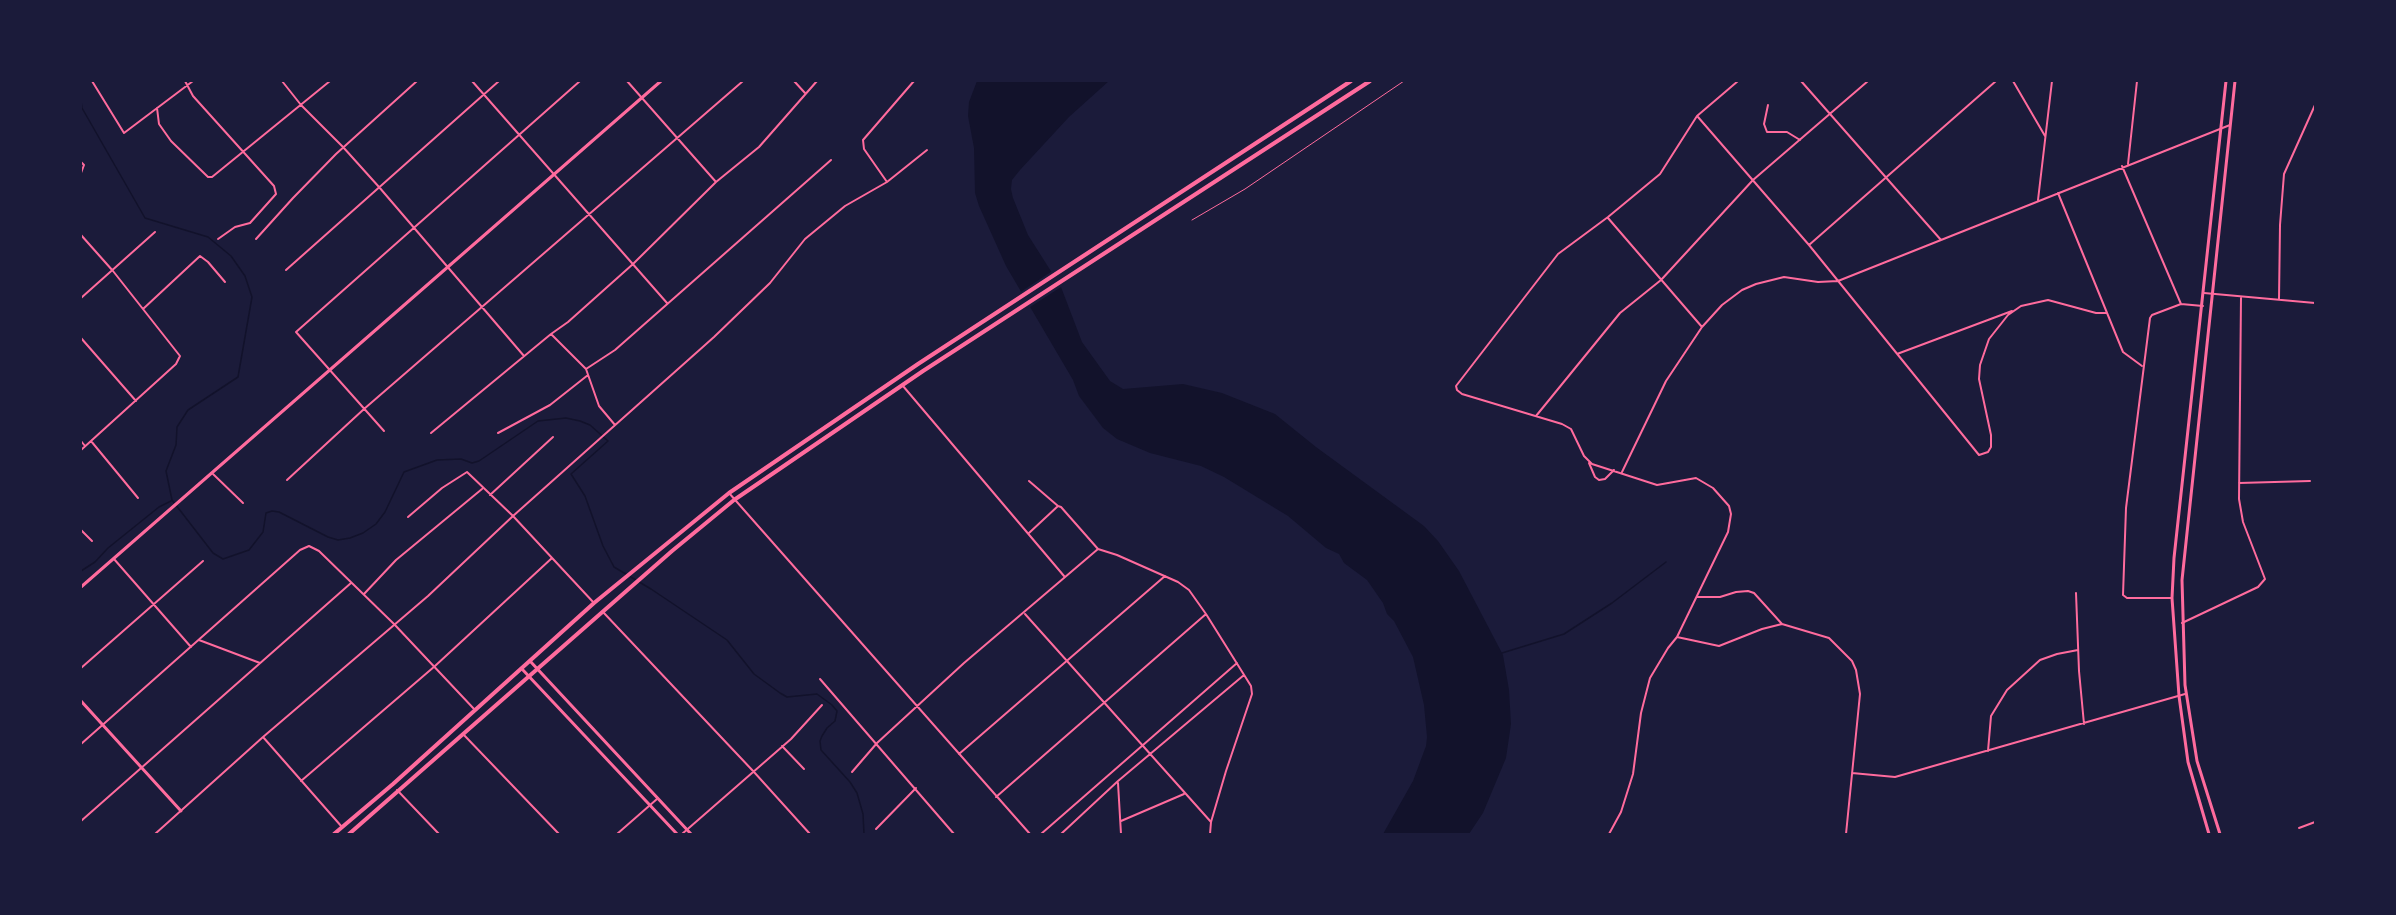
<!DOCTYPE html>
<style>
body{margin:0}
#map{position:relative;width:2396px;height:915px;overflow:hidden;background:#1b1b3a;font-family:Manrope,sans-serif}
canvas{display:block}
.frame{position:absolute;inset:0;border:82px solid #1b1b3a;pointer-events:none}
</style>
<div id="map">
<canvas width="2396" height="915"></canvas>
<div class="frame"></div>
</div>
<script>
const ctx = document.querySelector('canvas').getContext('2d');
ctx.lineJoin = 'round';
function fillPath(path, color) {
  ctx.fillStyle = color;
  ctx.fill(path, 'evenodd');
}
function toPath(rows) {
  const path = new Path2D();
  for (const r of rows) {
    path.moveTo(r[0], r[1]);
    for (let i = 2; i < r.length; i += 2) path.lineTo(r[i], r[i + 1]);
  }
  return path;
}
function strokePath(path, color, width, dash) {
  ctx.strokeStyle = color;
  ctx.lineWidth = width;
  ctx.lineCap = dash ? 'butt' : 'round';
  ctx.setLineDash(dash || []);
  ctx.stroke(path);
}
const water = toPath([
 [977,81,1109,81,1069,117,1020,170,1012,180,1011,189,1013,198,1028,235,1061,287,1082,342,1110,381,1123,389,1183,384,1222,393,1275,414,1316,447,1424,526,1438,541,1459,571,1503,655,1509,690,1511,724,1506,758,1483,813,1469,834,1383,834,1413,781,1426,746,1427,737,1424,705,1413,657,1394,621,1387,614,1383,603,1367,580,1344,563,1339,554,1326,548,1288,516,1224,477,1201,466,1150,453,1117,439,1103,428,1079,396,1073,380,1006,266,979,206,975,193,974,148,968,116,969,102]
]);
const pier = toPath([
 [1054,270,1064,285,1027,309,1019,293]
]);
const stream = toPath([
 [81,101,82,108,145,218,208,237,231,256,245,276,252,297,238,377,188,410,177,427,176,445,166,471,172,500,213,553,223,559,249,550,263,532,266,513,272,511,279,512,328,537,338,540,350,538,363,533,376,524,385,512,404,472,437,460,461,459,472,463,479,461,538,421,566,418,580,421,590,425,608,441,571,474,585,496,603,546,614,567,651,589,727,640,754,674,780,693,787,697,817,694,832,705,837,711,835,721,827,728,822,736,820,741,821,750,850,782,857,793,863,814,864,834],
 [81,571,95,562,108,548,159,507,171,501],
 [1502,653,1564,634,1612,603,1666,562]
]);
const service = toPath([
 [1192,220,1245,189,1404,81]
]);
const minor = toPath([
 [92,81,124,133,193,81],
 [185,81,193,96,274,186,276,194,250,223,235,227,218,239],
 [282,81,301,105,343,147,379,187,524,356],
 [472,81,667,303],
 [627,81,716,182],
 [794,81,805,93],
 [1801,81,1941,240],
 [2013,81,2045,136],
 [1768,105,1764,124,1767,132,1787,132,1800,140],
 [157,108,159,124,171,141,208,177,212,177,330,81],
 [1698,117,1809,245,1979,455,1988,452,1991,447,1991,435,1979,379,1980,365,1989,339,2008,315,2021,306,2048,300,2096,313,2107,313],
 [81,162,84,165,81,173],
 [2128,164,2137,81],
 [2122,166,2181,304],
 [887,182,864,149,863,140,914,81],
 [2058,193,2123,352,2142,366],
 [2038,200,2052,81],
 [1608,218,1702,327],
 [81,235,113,271,180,356,176,364,81,450],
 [256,239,293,198,336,154,417,81],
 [1809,245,1996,81],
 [286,270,499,81],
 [2204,293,2315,303],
 [81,298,155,232],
 [2279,299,2280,225,2284,174,2315,105],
 [143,309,200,256,208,262,225,282],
 [551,334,586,369,599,406,615,425],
 [81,338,136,401],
 [1897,354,2012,311],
 [586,369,615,350,831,160],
 [903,386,1064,576],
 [1536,416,1620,313,1661,280,1753,180,1868,81],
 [384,431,296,332,580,81],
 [431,433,551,334,568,322,633,264,716,182,759,147,817,81],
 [498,433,550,405,588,375],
 [81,441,85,446],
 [91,441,138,498],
 [1589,463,1595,477,1599,480,1605,479,1614,470],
 [1622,472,1666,381,1702,327,1722,305,1742,290,1756,284,1784,277,1818,282,1838,281,2230,125],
 [213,474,243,503],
 [287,480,364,409,743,81],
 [1029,481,1058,506],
 [2239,483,2310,481],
 [729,493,1030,834],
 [490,495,553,437],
 [408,517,442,488,467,472,513,516,594,603],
 [81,530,92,541],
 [1029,533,1058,506,1061,507,1098,549],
 [114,559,191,647],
 [2076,593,2079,671,2084,724],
 [364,594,396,560,482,489],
 [1697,597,1720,597,1736,592,1748,591,1754,593,1782,624,1829,638,1852,661,1856,670,1860,694,1846,834],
 [2172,598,2127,598,2123,595,2126,508,2150,318,2152,315,2181,304,2203,306],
 [603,612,754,772,810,834],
 [1025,614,1211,822],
 [2182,623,2258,587,2265,579,2243,522,2239,499,2241,297],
 [1677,637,1719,646,1762,629,1782,624],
 [199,640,260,663],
 [81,668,203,561],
 [820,679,954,834],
 [463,734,559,834],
 [263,737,342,827],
 [81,744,300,550,309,546,319,551,394,624,475,710],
 [782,746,804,769],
 [1988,751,1991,716,2007,690,2040,660,2057,654,2078,650],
 [959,754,1165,576],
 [852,772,877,743,964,663,1098,549,1117,555,1178,582,1189,590,1206,614,1251,686,1252,694,1226,771,1211,822,1210,834],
 [1852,773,1895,777,2185,694],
 [301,781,435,666,552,558],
 [1118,783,1121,834],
 [397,790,439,834],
 [996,797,1206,614],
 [81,821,351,583],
 [1121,821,1184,794],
 [2299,828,2315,822],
 [876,829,916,788],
 [155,834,263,737,428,596,513,516,714,337,770,283,805,239,845,206,887,182,927,150],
 [617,834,657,799],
 [682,834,791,739,822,705],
 [1041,834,1237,663],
 [1061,834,1118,781,1244,675],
 [1609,834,1621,812,1633,774,1641,713,1650,678,1668,648,1677,637,1728,532,1731,514,1729,506,1713,488,1696,478,1657,485,1592,464,1584,456,1571,429,1562,424,1462,394,1457,390,1456,386,1558,254,1608,217,1660,174,1697,116,1738,81]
]);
const tertiary = toPath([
 [81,587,661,81],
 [530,661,691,834],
 [522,669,677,834],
 [81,701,181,811],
 [2209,834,2188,762,2179,696,2172,598,2174,558,2226,81],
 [2220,834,2197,761,2185,685,2182,580,2235,81]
]);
const trunk = toPath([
 [334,834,393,784,594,603,729,493,918,364,1351,81],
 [349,834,672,551,734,500,923,371,1370,81]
]);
fillPath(water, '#12122b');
fillPath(pier, '#1b1b3a');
strokePath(stream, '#12122b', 1.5);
strokePath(service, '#ff6b9d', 1);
strokePath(minor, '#ff6b9d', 2);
strokePath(tertiary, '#ff6b9d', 3);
strokePath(trunk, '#ff6b9d', 4);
</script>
